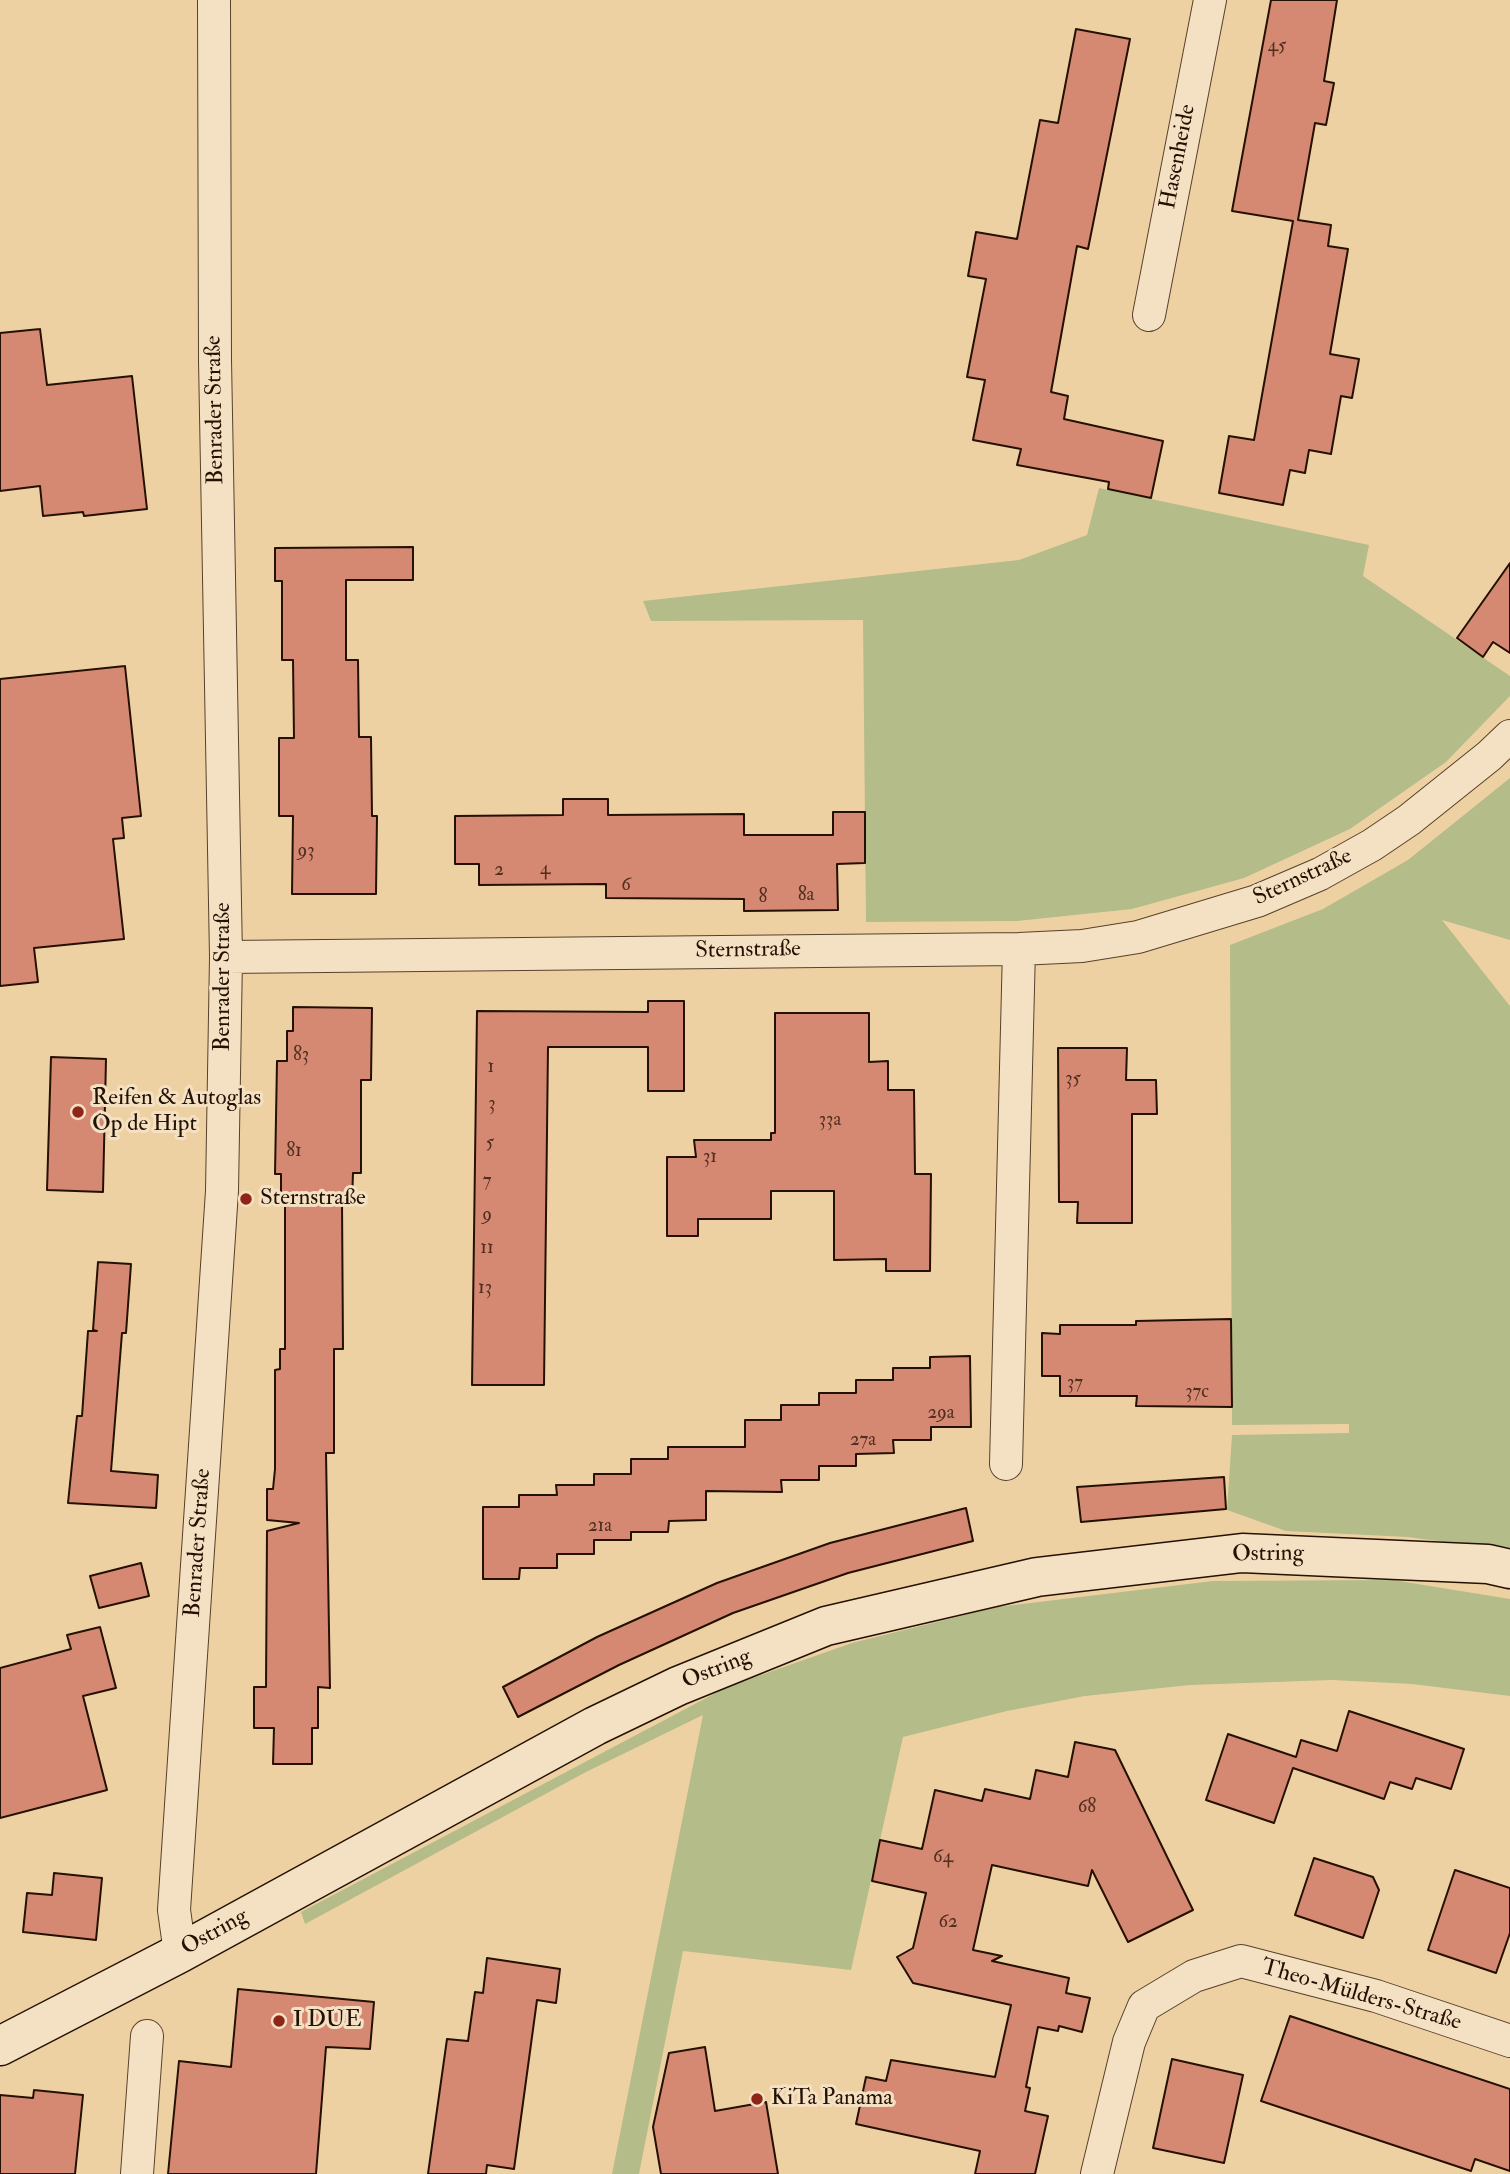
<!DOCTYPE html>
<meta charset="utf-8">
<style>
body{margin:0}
canvas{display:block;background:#eed1a3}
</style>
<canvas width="1510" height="2174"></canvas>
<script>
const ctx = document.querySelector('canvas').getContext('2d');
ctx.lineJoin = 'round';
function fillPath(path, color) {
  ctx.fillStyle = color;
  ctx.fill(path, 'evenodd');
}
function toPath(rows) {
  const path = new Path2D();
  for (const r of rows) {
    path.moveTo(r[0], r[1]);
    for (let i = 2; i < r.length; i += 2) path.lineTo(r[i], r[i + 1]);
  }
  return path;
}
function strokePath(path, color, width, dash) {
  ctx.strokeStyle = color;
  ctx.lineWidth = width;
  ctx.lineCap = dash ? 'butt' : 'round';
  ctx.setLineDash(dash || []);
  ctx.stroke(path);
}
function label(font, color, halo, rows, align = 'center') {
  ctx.font = font + ' "IM FELL Double Pica",serif';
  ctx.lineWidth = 6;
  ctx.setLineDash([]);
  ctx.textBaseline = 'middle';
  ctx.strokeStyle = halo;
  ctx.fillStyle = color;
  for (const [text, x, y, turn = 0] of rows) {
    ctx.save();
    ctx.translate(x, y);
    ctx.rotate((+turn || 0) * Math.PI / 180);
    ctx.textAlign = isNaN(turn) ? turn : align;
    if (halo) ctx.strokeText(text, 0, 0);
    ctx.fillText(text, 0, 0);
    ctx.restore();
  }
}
const green = toPath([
 [1099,488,1369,545,1363,576,1510,676,1510,696,1446,762,1350,829,1244,878,1132,909,1017,921,866,922,863,620,651,621,643,601,1019,560,1087,535],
 [1510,778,1510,940,1442,920,1510,1006,1510,1551,1408,1537,1286,1531,1227,1510,1232,1435,1349,1433,1349,1424,1232,1425,1230,945,1323,909,1408,860],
 [1393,1580,1510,1599,1510,1696,1412,1684,1332,1680,1190,1685,1085,1696,1007,1711,903,1737,851,1970,683,1951,639,2174,612,2174,703,1715,586,1772,305,1924,301,1912,727,1687,852,1643,997,1607,1213,1581]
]);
const building = toPath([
 [1271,0,1337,0,1324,81,1334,83,1326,125,1315,123,1298,220,1331,225,1328,246,1348,249,1330,354,1359,359,1352,398,1341,396,1331,454,1309,450,1305,473,1290,470,1283,505,1219,493,1229,436,1254,440,1293,221,1232,211,1271,0],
 [1076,29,1130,39,1088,249,1077,246,1051,392,1068,396,1064,419,1163,441,1151,498,1108,489,1109,482,1017,465,1021,449,973,440,985,380,967,377,986,279,968,276,976,232,1017,239,1040,120,1058,123,1076,29],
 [40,329,47,385,132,376,147,509,84,516,83,512,43,516,40,486,0,491,0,333,40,329],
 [413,547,413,580,346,580,346,660,358,660,359,737,371,737,372,816,377,816,376,894,292,894,293,816,279,816,279,738,294,738,293,660,282,660,282,581,275,581,275,548,413,547],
 [1510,563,1510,653,1493,642,1483,657,1457,638,1510,563],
 [125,666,141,816,122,818,124,838,113,839,124,939,34,948,38,982,0,986,0,679,125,666],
 [563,799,608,799,608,815,744,814,744,835,833,835,833,812,865,812,865,863,837,864,838,910,744,911,744,899,606,898,606,884,479,885,479,864,455,864,455,816,563,815,563,799],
 [648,1001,684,1001,684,1091,648,1091,648,1047,548,1047,544,1385,472,1385,477,1011,648,1012,648,1001],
 [293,1007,372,1008,371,1080,361,1080,361,1173,353,1173,352,1201,342,1201,343,1349,334,1349,334,1453,326,1453,330,1688,318,1687,318,1728,312,1728,312,1764,273,1764,274,1728,254,1728,254,1687,266,1687,267,1531,299,1523,267,1520,267,1489,273,1489,275,1469,275,1370,280,1369,280,1349,285,1349,285,1200,281,1200,281,1174,275,1174,277,1061,287,1061,287,1031,293,1031,293,1007],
 [775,1013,869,1013,869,1062,888,1061,888,1090,914,1090,915,1174,931,1174,930,1271,886,1271,886,1259,834,1260,834,1191,771,1191,771,1219,698,1219,698,1236,667,1236,667,1157,696,1157,694,1140,771,1140,771,1133,775,1133,775,1013],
 [1058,1048,1127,1048,1126,1080,1156,1080,1157,1114,1132,1114,1132,1223,1077,1223,1078,1202,1059,1202,1058,1048],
 [51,1057,106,1059,103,1192,47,1190,51,1057],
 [98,1262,131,1264,126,1333,122,1333,111,1471,158,1475,156,1508,68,1503,77,1416,82,1416,88,1331,97,1331,93,1330,98,1262],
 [1231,1319,1232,1407,1136,1406,1137,1396,1060,1396,1060,1376,1042,1376,1042,1333,1060,1334,1060,1325,1136,1325,1136,1321,1231,1319],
 [970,1356,971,1427,931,1427,931,1440,893,1440,894,1453,856,1454,856,1466,819,1466,819,1480,781,1480,782,1492,706,1491,706,1520,669,1521,668,1532,631,1532,631,1540,594,1540,594,1554,557,1554,557,1568,520,1568,519,1579,483,1579,483,1507,519,1507,519,1495,557,1495,556,1485,594,1485,594,1474,631,1474,631,1459,668,1459,668,1447,745,1447,745,1420,781,1420,781,1405,819,1405,819,1393,856,1393,856,1380,893,1380,893,1368,930,1368,930,1357,970,1356],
 [1224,1477,1226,1509,1081,1522,1077,1487,1224,1477],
 [966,1508,973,1541,848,1573,733,1613,619,1665,518,1717,503,1687,597,1637,717,1583,830,1543,966,1508],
 [141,1563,149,1596,99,1608,90,1576,141,1563],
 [100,1627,116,1688,83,1696,107,1790,0,1818,0,1668,71,1649,67,1635,100,1627],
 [1349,1711,1464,1749,1451,1789,1416,1778,1412,1789,1390,1782,1384,1799,1293,1768,1274,1823,1206,1800,1228,1734,1296,1757,1301,1740,1337,1751,1349,1711],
 [1075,1742,1115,1750,1193,1910,1128,1942,1092,1870,1088,1886,992,1865,973,1950,1002,1956,992,1961,1069,1978,1066,1993,1090,1998,1082,2032,1059,2026,1058,2031,1038,2027,1026,2087,1030,2088,1025,2111,1048,2116,1035,2174,975,2174,980,2151,856,2124,866,2077,886,2081,891,2060,995,2077,1011,2005,913,1983,897,1957,913,1948,926,1893,872,1881,880,1840,922,1849,935,1790,982,1801,985,1789,1030,1799,1036,1770,1068,1777,1075,1742],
 [1314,1858,1373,1877,1379,1890,1363,1938,1295,1915,1314,1858],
 [1455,1870,1510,1888,1510,1933,1496,1973,1428,1950,1455,1870],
 [54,1873,102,1878,96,1940,23,1932,27,1893,52,1895,54,1873],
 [487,1958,560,1969,556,2003,537,2000,514,2169,487,2165,486,2174,428,2174,447,2039,468,2041,475,1992,483,1993,487,1958],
 [238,1989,374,2002,370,2049,326,2047,316,2174,168,2174,179,2061,231,2067,238,1989],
 [1290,2016,1510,2089,1510,2171,1475,2159,1471,2171,1261,2101,1290,2016],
 [705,2047,715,2111,766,2102,778,2174,661,2174,653,2127,669,2053,705,2047],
 [1172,2059,1243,2075,1224,2163,1153,2148,1172,2059],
 [34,2090,83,2095,75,2174,0,2174,0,2095,33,2098,34,2090]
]);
const street = toPath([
 [1149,315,1210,0],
 [226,957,1019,949,1082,946,1138,937,1257,901,1320,874,1372,845,1409,820,1489,756,1510,736],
 [1006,1464,1019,949],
 [180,1953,174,1910,222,1191,226,957,215,360,214,0],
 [137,2174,147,2036],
 [1097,2174,1129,2042,1144,2006,1194,1976,1241,1961,1376,1996,1510,2041]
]);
const secondary = toPath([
 [0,2046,180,1953,595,1726,678,1686,826,1626,1037,1577,1242,1553,1488,1564,1510,1569]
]);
const markers = [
 [78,1112,7,"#8f2418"],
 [246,1199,7,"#8f2418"],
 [279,2021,7,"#8f2418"],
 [757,2099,7,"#8f2418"]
];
const numberNames = [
 ["45",1277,47],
 ["93",306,852],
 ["4",545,870],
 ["2",499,871],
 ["6",626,886],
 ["8a",806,896],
 ["8",763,898],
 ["83",301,1056],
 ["1",491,1068],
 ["35",1073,1080],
 ["3",492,1105],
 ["33a",830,1121],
 ["5",490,1144],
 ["81",294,1152],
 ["31",710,1158],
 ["7",487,1182],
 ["9",487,1216],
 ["11",487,1249],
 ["13",485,1289],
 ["37",1075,1384],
 ["37c",1197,1393],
 ["29a",941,1414],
 ["27a",863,1441],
 ["21a",600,1527],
 ["68",1087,1808],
 ["64",943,1858],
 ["62",948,1923]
];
const streetNames = [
 ["Hasenheide",1179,157,-79],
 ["Benrader Straße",216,410,-91],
 ["Sternstraße",1303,878,-25],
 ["Sternstraße",748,951,-1],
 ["Benrader Straße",224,977,-90],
 ["Benrader Straße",199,1543,-86],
 ["Ostring",1268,1555,-1],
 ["Ostring",717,1670,-22],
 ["Ostring",215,1933,-29],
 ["Theo-Mülders-Straße",1361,1996,16]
];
const poiNames = [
 ["Reifen & Autoglas",92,1099],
 ["Op de Hipt",92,1125],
 ["Sternstraße",260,1199],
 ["I DUE",293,2021],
 ["KiTa Panama",771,2099]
];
fillPath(green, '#b4bc89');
fillPath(building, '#d58872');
strokePath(building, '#251103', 2);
strokePath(street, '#57412b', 34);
strokePath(secondary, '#251103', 41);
strokePath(street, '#f4e1c3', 32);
strokePath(secondary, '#f4e1c3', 38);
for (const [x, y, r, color] of markers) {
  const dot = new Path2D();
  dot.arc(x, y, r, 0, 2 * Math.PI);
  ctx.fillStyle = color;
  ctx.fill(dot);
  strokePath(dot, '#f4e1c3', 2.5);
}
label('19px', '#512f1f', null, numberNames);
label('23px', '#251103', '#f4e1c3', streetNames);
label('23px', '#251103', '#f4e1c3', poiNames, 'left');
</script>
